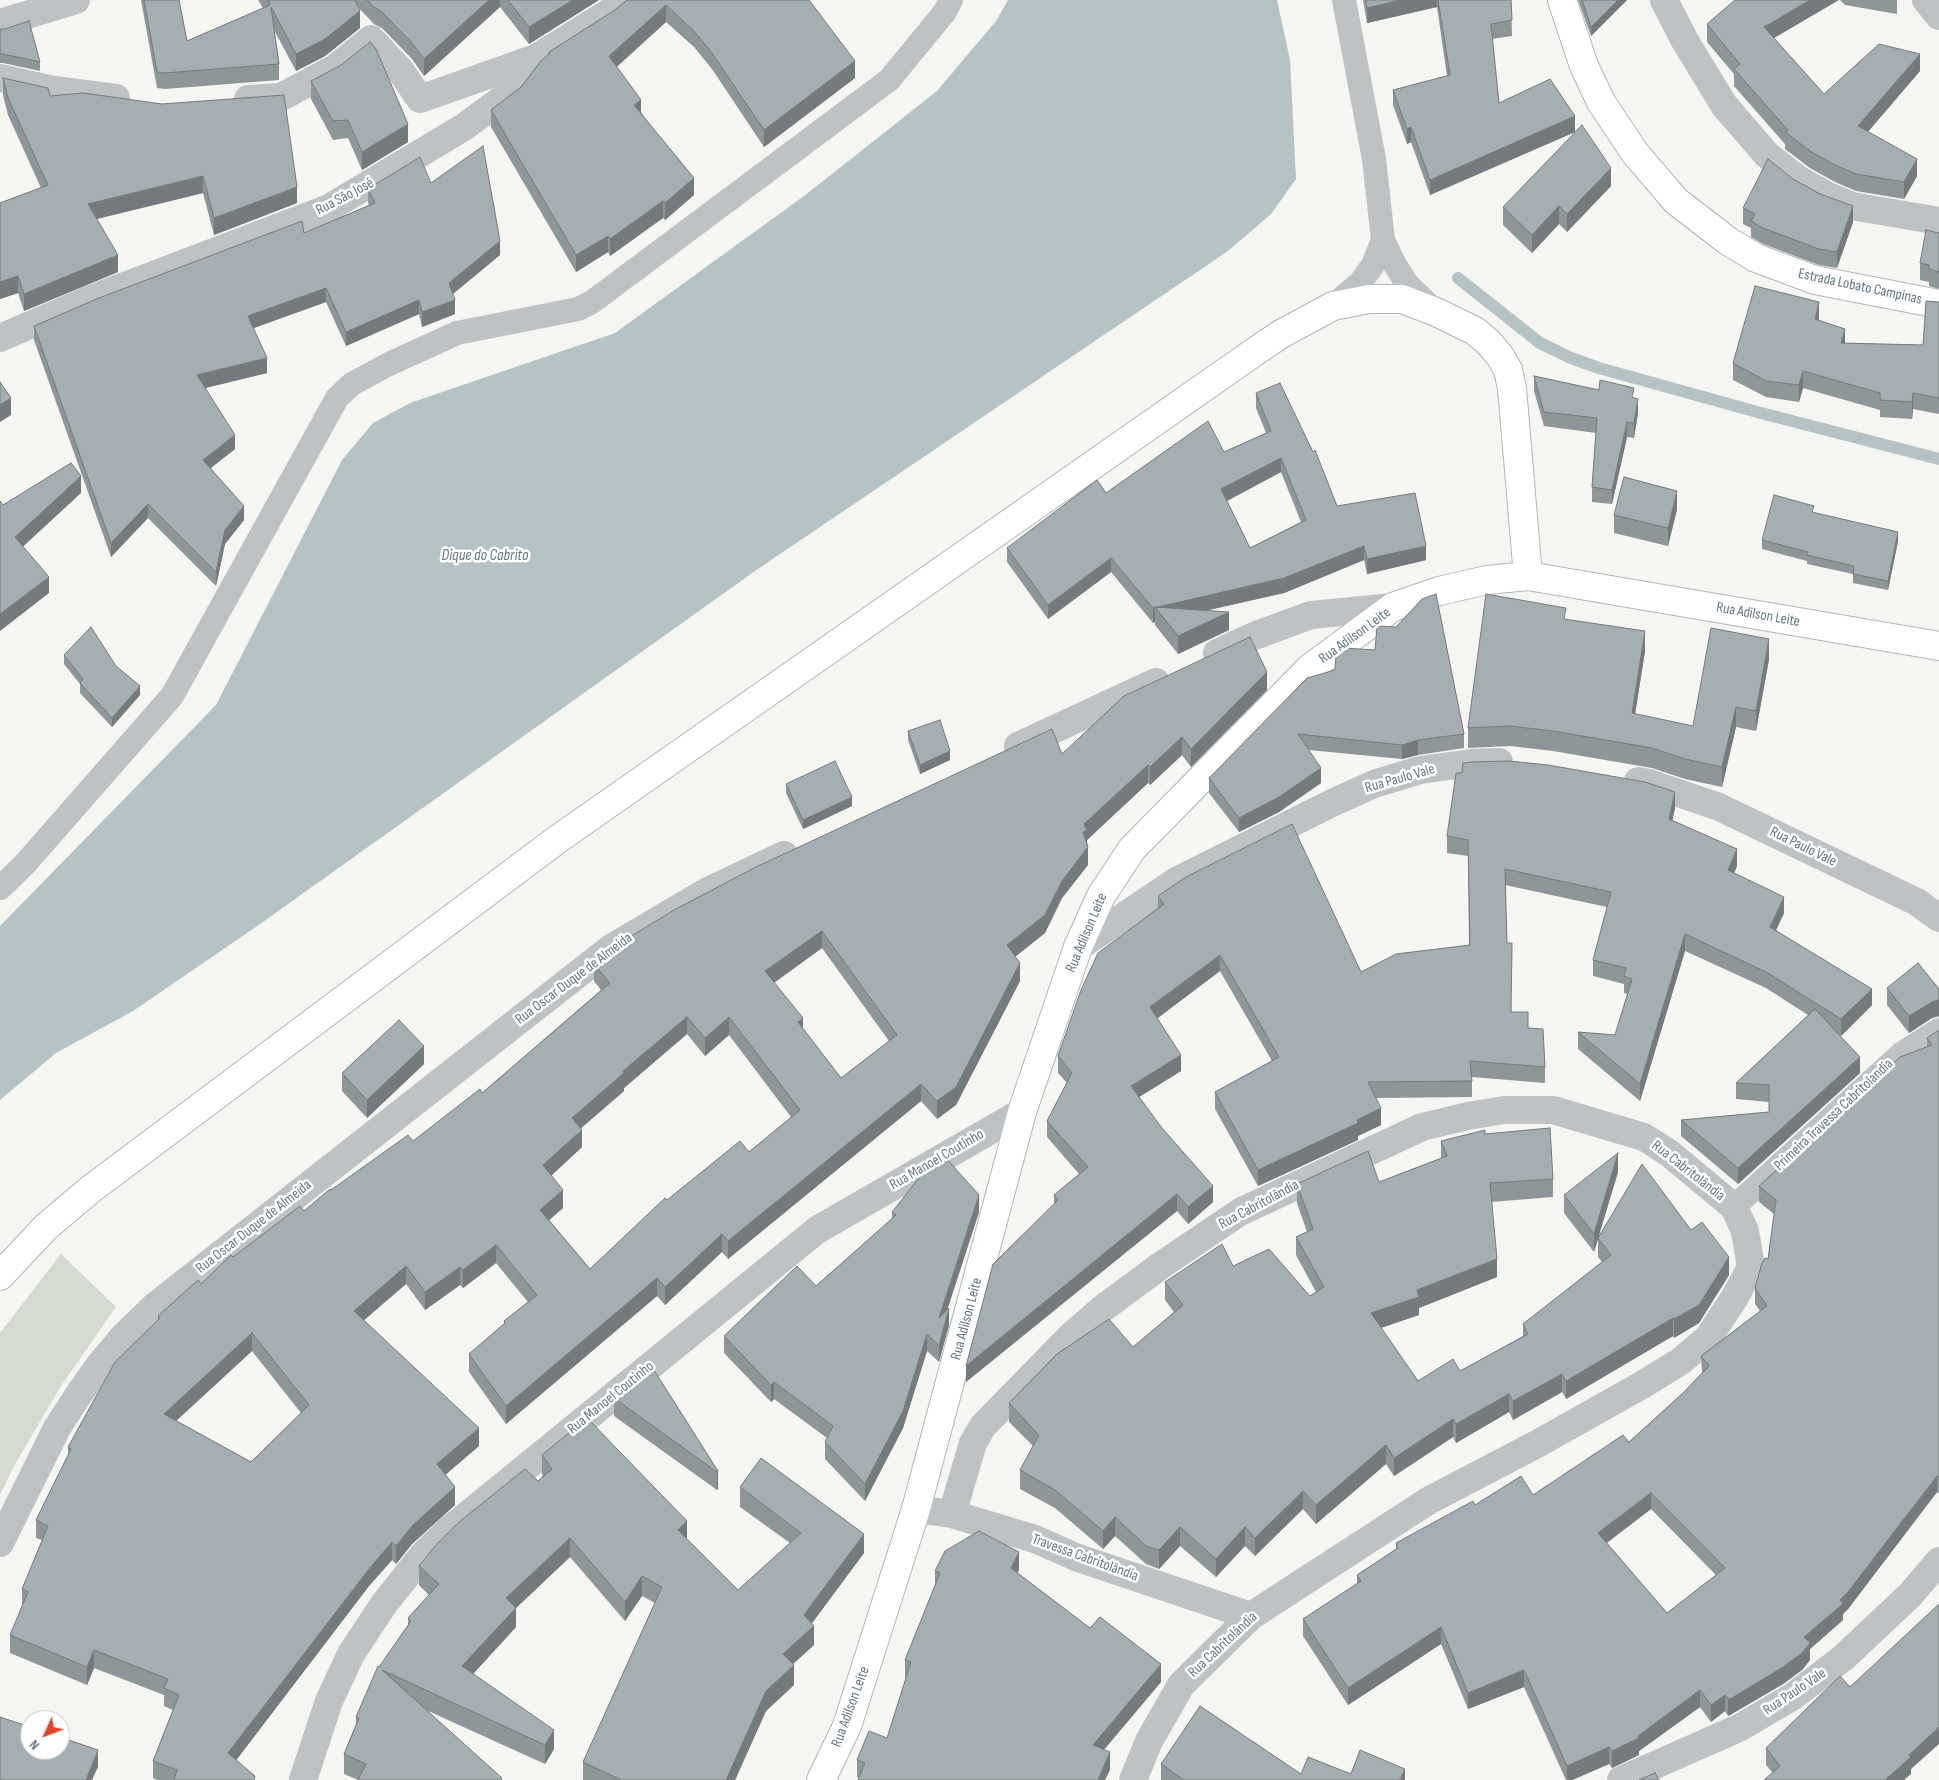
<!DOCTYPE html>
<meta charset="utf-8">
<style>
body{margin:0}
#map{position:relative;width:1939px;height:1780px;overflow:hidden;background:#f5f5f2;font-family:"Sofia Sans Condensed",sans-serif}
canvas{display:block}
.north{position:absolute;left:20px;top:1710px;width:50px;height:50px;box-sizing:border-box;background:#fff;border:1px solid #c1c9cd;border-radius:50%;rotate:227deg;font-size:14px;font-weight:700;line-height:20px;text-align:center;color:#657782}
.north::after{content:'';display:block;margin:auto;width:18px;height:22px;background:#df4428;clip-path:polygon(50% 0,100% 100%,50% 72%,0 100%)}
</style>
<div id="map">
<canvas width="1939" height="1780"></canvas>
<div class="north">N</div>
</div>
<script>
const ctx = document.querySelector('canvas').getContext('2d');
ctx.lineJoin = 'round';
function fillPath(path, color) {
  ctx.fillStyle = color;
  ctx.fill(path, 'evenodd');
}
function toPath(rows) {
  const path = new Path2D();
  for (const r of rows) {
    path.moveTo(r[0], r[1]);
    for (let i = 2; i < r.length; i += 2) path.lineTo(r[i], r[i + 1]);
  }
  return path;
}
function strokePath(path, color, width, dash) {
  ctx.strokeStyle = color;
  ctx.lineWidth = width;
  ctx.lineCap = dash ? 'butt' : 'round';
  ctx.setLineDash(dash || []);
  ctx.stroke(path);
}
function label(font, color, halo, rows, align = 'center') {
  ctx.font = font + ' "Sofia Sans Condensed",sans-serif';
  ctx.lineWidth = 5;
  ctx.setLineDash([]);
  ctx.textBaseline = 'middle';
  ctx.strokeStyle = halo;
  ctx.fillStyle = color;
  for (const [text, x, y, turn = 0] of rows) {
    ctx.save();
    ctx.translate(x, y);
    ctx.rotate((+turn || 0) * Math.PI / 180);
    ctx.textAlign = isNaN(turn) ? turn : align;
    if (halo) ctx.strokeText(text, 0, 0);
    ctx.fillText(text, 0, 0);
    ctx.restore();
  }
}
const green = toPath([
 [61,1254,116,1307,61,1386,14,1466,0,1495,0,1333]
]);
const water = toPath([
 [1008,0,1277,0,1290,60,1296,179,1271,214,1228,251,755,571,253,929,133,1011,56,1053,0,1100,0,926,216,705,342,460,373,423,410,403,615,333,804,196,937,91,996,21]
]);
const stream = toPath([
 [1458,278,1540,343,1571,358,1599,368,1761,413,1939,459]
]);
const lane = toPath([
 [1344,0,1374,159,1383,240,1395,265,1408,285,1434,310],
 [1333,306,1360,283,1373,265,1383,240],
 [0,888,24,865,172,696,337,398,352,384,389,364,457,333,578,309,592,302,889,80,944,13,951,0],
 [1734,1207,1901,1054,1939,1030]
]);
const street = toPath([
 [1664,0,1685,41,1724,105,1767,155,1801,181,1828,196,1852,206,1939,221],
 [1926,0,1939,16],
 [0,23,76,0],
 [0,78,54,90,116,98],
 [248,99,281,97,334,69,371,39,400,70,420,99,536,58],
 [0,338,93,298,329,208,464,127,509,94,536,58,607,14,623,0],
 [1217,653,1254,636,1311,615,1393,607],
 [1018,746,1156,682],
 [1638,781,1649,783,1719,807,1917,902,1939,918],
 [1078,947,1178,880,1332,803,1374,784,1420,770,1471,763,1499,762],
 [916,1509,952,1514,1035,1539,1078,1558,1251,1616],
 [952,1514,973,1443,983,1426,1071,1336,1102,1309,1160,1266,1240,1212,1422,1127,1468,1116,1504,1110,1553,1110,1644,1137,1669,1153,1734,1207,1745,1231,1751,1267,1735,1297,1708,1338,1681,1361,1642,1385,1537,1444,1428,1501,1251,1616,1181,1685,1149,1741,1133,1780],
 [0,1543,57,1428,77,1397,98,1367,123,1337,155,1306,611,948,706,892,784,855],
 [303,1780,329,1701,351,1654,384,1604,423,1555,449,1530,817,1230,1022,1112],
 [1621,1780,1739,1728,1792,1697,1843,1658,1910,1595,1939,1561]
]);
const secondary = toPath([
 [1562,0,1584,66,1601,102,1635,153,1676,201,1728,241,1756,258,1815,280,1939,304],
 [0,1276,46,1227,91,1189,558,839,1253,353,1281,334,1333,306,1369,299,1402,299,1436,312,1475,331,1488,342,1500,356,1508,370,1512,388,1528,576],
 [821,1780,847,1726,916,1509,1022,1112,1078,947,1101,896,1132,849,1310,668,1393,607,1439,591,1487,580,1528,576,1939,646]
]);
const wall = toPath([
 [141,0,179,0,187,41,263,8,258,0,599,0,529,44,500,7,424,76,412,59,382,28,374,24,357,6,360,28,325,56,296,71,274,30,279,64,279,80,165,89,157,88],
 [627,0,809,0,855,78,764,147,712,69,694,47,666,22,617,67,641,112,694,195,665,220,663,218,610,256,608,252,576,272,491,127,491,110,521,87,549,54,549,52,615,10],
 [1363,0,1511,0,1512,36,1492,39,1499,103,1575,132,1430,195,1411,142,1407,144,1393,105,1393,90,1447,76,1437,7,1367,23],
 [1578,0,1627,0,1591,36],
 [1840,0,1897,0,1897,14,1845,5],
 [1707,24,1774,38,1824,94,1920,71,1868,132,1917,176,1904,199,1856,191,1835,182,1810,168,1785,149,1785,144,1734,86,1734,74,1707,42],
 [0,29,40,62,40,71,3,63,0,63],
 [3,78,50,96,297,203,214,235,203,193,97,219,118,272,24,311,18,293,0,299,0,203,41,188,8,115,3,95],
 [311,81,408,142,362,170,348,138,333,140,311,99],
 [431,183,500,255,453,294,455,314,422,327,419,314,346,346,326,302,254,328,267,373,205,388,235,449,211,468,244,520,225,544,216,586,148,518,111,557,34,340,34,326,304,233,369,205,368,203,368,189],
 [1611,186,1567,232,1559,224,1532,253,1503,225,1503,207],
 [1743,208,1853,222,1837,268,1819,265,1763,244,1751,237,1751,228,1743,224],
 [1939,233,1939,289,1929,286,1929,282,1920,280,1920,263],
 [1939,302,1939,414,1913,409,1912,419,1880,417,1880,410,1803,388,1799,402,1766,397,1733,380,1733,363,1819,319,1819,321,1845,343,1923,345],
 [1534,376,1634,398,1638,413,1634,438,1627,437,1612,504,1592,502,1592,487,1596,433,1544,426,1534,391],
 [1256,393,1337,506,1426,560,1367,574,1364,560,1284,593,1207,610,1229,630,1178,654,1155,625,1155,622,1153,623,1111,572,1048,619,1007,562,1007,548,1106,493,1224,452,1266,433,1256,408],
 [1281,472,1301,522,1250,548,1227,501],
 [1677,509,1668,546,1614,533,1614,515],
 [1814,513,1898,541,1888,590,1853,583,1853,574,1807,564,1807,561,1762,549,1762,540],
 [1566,619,1645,651,1635,714,1693,726,1769,659,1756,731,1736,727,1722,787,1685,779,1652,768,1553,751,1510,746,1468,748,1468,728],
 [1396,627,1464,734,1464,748,1418,755,1402,759,1309,750,1321,783,1279,812,1239,832,1209,793,1209,778,1335,670,1375,650],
 [64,655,116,666,140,695,112,727,80,693,80,684,64,664],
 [1267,690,1191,767,1182,755,1150,785,1148,783,1087,840,1088,865,1062,898,1045,933,1015,957,1020,981,956,1105,937,1119,921,1101,728,1259,722,1252,665,1305,657,1296,506,1424,469,1372,469,1354,504,1324,504,1321,528,1302,496,1263,463,1288,460,1285,425,1310,406,1284,363,1320,479,1446,445,1475,455,1505,412,1544,396,1564,392,1560,369,1586,236,1760,255,1780,157,1780,153,1778,153,1761,173,1710,164,1706,164,1695,94,1668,87,1685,10,1653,10,1635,22,1607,22,1589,42,1540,36,1538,36,1520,68,1456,68,1447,158,1320,158,1316,201,1284,233,1257,304,1211,331,1190,413,1141,482,1093,601,990,594,981,594,964,1062,754],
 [822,948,889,1041,841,1078,803,1029,774,983],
 [687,1034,705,1056,729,1035,791,1117,749,1152,667,1200,590,1269,549,1220,563,1208,551,1176,582,1147,581,1128,624,1091,624,1088],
 [252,1351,301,1413,251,1462,176,1421],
 [908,731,950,760,920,774,908,740],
 [786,784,852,806,803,829,786,793],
 [1675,808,1672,820,1737,866,1734,873,1784,913,1776,930,1872,1005,1841,1036,1838,1034,1860,1073,1738,1184,1681,1136,1681,1120,1769,1112,1769,1102,1736,1099,1736,1083,1808,1015,1766,988,1685,951,1640,1101,1578,1049,1578,1032,1615,1035,1628,994,1624,993,1624,984,1593,976,1593,960,1607,907,1505,885,1507,943,1511,1012,1528,1028,1545,1067,1545,1083,1472,1077,1472,1097,1376,1098,1381,1125,1358,1136,1358,1140,1258,1186,1215,1109,1215,1092,1272,1061,1220,971,1157,1018,1181,1071,1139,1097,1213,1202,1188,1224,1177,1211,966,1382,1054,1204,1054,1195,1079,1174,1047,1137,1047,1121,1067,1083,1058,1073,1058,1056,1158,908,1158,896,1361,972,1469,945,1468,856,1447,853,1447,836],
 [1887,988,1939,989,1939,1016,1932,1018,1909,1033,1887,1005],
 [1939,1030,1939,1494,1937,1492,1848,1609,1843,1614,1843,1620,1810,1649,1810,1660,1802,1670,1783,1684,1732,1714,1728,1716,1725,1711,1711,1722,1700,1707,1639,1751,1639,1755,1612,1768,1609,1764,1572,1780,1566,1780,1524,1687,1468,1709,1441,1644,1348,1705,1303,1636,1303,1619,1357,1584,1357,1575,1396,1549,1396,1543,1475,1505,1533,1495,1629,1442,1683,1393,1702,1373,1701,1356,1760,1311,1755,1304,1755,1288,1768,1259,1774,1214,1759,1202,1759,1186,1927,1047,1927,1038],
 [1651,1509,1716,1575,1667,1613,1607,1543],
 [424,1064,367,1118,342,1091,342,1073],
 [1485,1134,1553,1179,1553,1197,1491,1202,1497,1277,1419,1308,1419,1315,1381,1328,1418,1381,1460,1371,1523,1336,1523,1324,1602,1262,1598,1257,1598,1239,1594,1252,1564,1213,1564,1195,1618,1172,1598,1237,1691,1230,1729,1275,1699,1323,1674,1338,1673,1336,1566,1399,1562,1392,1513,1420,1509,1412,1456,1443,1453,1437,1394,1476,1386,1464,1316,1524,1303,1509,1255,1556,1245,1546,1216,1577,1180,1546,1159,1569,1146,1564,1115,1536,1103,1549,1055,1508,1020,1489,1020,1470,1033,1446,1009,1422,1009,1403,1133,1347,1174,1312,1165,1300,1165,1282,1233,1266,1310,1296,1316,1292,1296,1255,1296,1237,1307,1232,1297,1203,1297,1184,1379,1182,1441,1158,1441,1141],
 [892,1212,979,1212,947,1310,949,1325,939,1362,927,1351,903,1428,865,1501,825,1459,825,1442,827,1438,774,1399,771,1402,724,1353,724,1336,816,1286,892,1219],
 [614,1398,718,1471,718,1489,717,1490,614,1416],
 [542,1455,687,1539,738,1590,790,1543,740,1507,740,1487,864,1553,812,1623,814,1645,793,1664,794,1685,766,1711,735,1780,583,1780,583,1762,655,1603,642,1596,625,1621,570,1557,516,1608,516,1627,473,1674,554,1749,545,1764,426,1710,502,1780,358,1780,344,1774,344,1754,356,1724,356,1717,379,1667,408,1625,408,1618,429,1595,419,1585,419,1566,538,1481,543,1476,542,1474],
 [1019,1570,1017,1573,1161,1682,1104,1750,1110,1770,859,1778,857,1777,857,1760,887,1738,906,1678,905,1677,905,1660,935,1586,935,1571],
 [1850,1687,1911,1769,1911,1774,1773,1773,1766,1765,1766,1748],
 [1161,1764,1301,1774,1351,1774,1405,1780,1161,1780]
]);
const shadedWall = toPath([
 [489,0,500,0,500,7,424,76,424,59],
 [573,0,599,0,529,44,529,27],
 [1401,0,1437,0,1437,7,1367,23,1367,8],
 [1618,0,1627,0,1591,36,1591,27],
 [1810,0,1839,0,1764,44,1764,27],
 [666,5,666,22,609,73,609,56],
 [360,11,360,28,325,56,296,71,296,54],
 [1920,54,1920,71,1858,143,1858,126],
 [855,61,855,78,764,147,764,130],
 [641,100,641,117,634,105],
 [1575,116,1575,132,1430,195,1430,180],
 [408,124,408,142,362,170,362,152],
 [1411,127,1411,142,1407,144,1407,129],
 [1917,159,1917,176,1904,199,1904,182],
 [1611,168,1611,186,1567,232,1567,214],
 [203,176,203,193,88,221,88,204],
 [694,178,694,195,665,220,665,203],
 [297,187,297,203,214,235,214,218],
 [663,201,663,218,610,256,610,239],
 [1559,206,1559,224,1532,253,1532,235],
 [1853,206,1853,222,1837,268,1837,252],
 [608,236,608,252,576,272,576,255],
 [500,241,500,255,449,297,449,283],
 [118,255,118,272,24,311,24,294],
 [18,276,18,293,0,299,0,282],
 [326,288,326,302,248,330,248,316],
 [419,300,419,314,346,346,346,332],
 [455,300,455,314,422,327,422,312],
 [1819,302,1819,319,1815,336,1815,319],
 [1845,329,1845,346,1841,343],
 [267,358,267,373,197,390,197,375],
 [1803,371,1803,388,1799,402,1799,385],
 [1913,393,1913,409,1912,419,1912,402],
 [11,398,11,415,0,422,0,405],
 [1638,399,1638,413,1634,438,1634,423],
 [1627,422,1627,437,1612,504,1612,490],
 [235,435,235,449,203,474,203,460],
 [1281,458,1281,472,1221,504,1221,489],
 [81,476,81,493,15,554,15,537],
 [1677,491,1677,509,1668,546,1668,528],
 [148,504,148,518,111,557,111,543],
 [244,506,244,520,225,544,216,586,216,572,225,530],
 [1898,532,1898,541,1888,590,1888,581],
 [1364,546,1364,560,1284,593,1165,620,1155,608],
 [1426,546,1426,560,1367,574,1367,559],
 [1111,558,1111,572,1048,619,1048,605],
 [49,577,49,593,0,631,0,614],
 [1153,608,1155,608,1155,622,1153,623],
 [1229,612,1229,630,1178,654,1178,636],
 [1645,631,1645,651,1632,733,1632,713],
 [1769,639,1769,659,1756,731,1756,711],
 [1267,672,1267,690,1191,767,1191,749],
 [140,686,140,695,112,727,112,718],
 [1736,707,1736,727,1722,787,1722,767],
 [1182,737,1182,755,1150,785,1150,767],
 [1418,740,1418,755,1402,759,1402,745],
 [950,751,950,760,920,774,920,765],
 [1148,765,1148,783,1087,840,1087,848,1083,832,1084,824],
 [1321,768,1321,783,1279,812,1239,832,1239,818],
 [1675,792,1675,808,1669,836,1669,819],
 [852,797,852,806,803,829,803,820],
 [1088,847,1088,865,1062,898,1045,933,1007,963,1007,945,1062,881],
 [1737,849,1737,866,1728,887,1728,870],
 [1784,897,1784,913,1770,943,1770,927],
 [822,931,822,948,765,989,765,971],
 [1685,934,1685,951,1640,1101,1640,1084],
 [1220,955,1220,971,1150,1024,1150,1007],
 [1020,963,1020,981,956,1105,937,1119,937,1101],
 [1872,989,1872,1005,1841,1036,1841,1019],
 [1939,1000,1939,1016,1932,1018,1909,1033,1909,1016,1932,1002],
 [687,1017,687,1034,624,1088,624,1091,572,1136,572,1118,623,1071],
 [729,1017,729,1035,705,1056,705,1038],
 [803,1018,803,1036,798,1022],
 [424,1046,424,1064,367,1118,367,1100],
 [1181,1055,1181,1071,1131,1102,1131,1086],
 [1860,1057,1860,1073,1738,1184,1738,1168],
 [921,1084,921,1101,728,1259,728,1241],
 [1381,1108,1381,1125,1358,1136,1358,1140,1258,1186,1258,1170],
 [582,1130,582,1147,543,1183,543,1165],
 [1618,1153,1618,1172,1594,1252,1594,1234],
 [1213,1186,1213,1202,1188,1224,1188,1207],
 [563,1190,563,1208,540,1228,540,1210],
 [1177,1194,1177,1211,966,1382,966,1366],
 [979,1195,979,1212,939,1335,939,1318],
 [722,1234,722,1252,665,1305,665,1287],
 [496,1245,496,1263,463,1288,463,1270],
 [1729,1257,1729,1275,1699,1323,1674,1338,1674,1319],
 [1497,1259,1497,1277,1419,1308,1419,1315,1371,1331,1371,1313,1417,1290],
 [406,1266,406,1284,354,1329,354,1311],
 [460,1267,460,1285,425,1310,425,1292],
 [657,1278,657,1296,506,1424,506,1406],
 [949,1308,949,1325,939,1362,939,1346],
 [1673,1318,1673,1336,1566,1399,1566,1381],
 [252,1333,252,1351,164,1432,164,1414],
 [927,1334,927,1351,903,1428,865,1501,865,1484],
 [1562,1374,1562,1392,1513,1420,1513,1401],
 [774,1382,774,1399,771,1402,771,1385],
 [1509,1394,1509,1412,1456,1443,1456,1424],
 [1453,1419,1453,1437,1394,1476,1394,1458],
 [479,1428,479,1446,437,1482,437,1464],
 [1386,1445,1386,1464,1316,1524,1316,1505],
 [718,1471,718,1489,717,1490,717,1472],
 [1937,1476,1937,1492,1848,1609,1843,1614,1843,1620,1810,1649,1810,1660,1802,1670,1783,1684,1728,1716,1728,1699,1804,1637,1840,1600],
 [455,1487,455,1505,412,1544,396,1564,396,1546,412,1526],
 [1303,1491,1303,1509,1255,1556,1255,1538],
 [1651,1493,1651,1509,1598,1549,1598,1533],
 [1115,1517,1115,1536,1103,1549,1103,1531],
 [687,1521,687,1541,678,1530],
 [1180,1527,1180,1546,1159,1569,1159,1550],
 [1245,1527,1245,1546,1216,1577,1216,1559],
 [864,1534,864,1553,804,1634,804,1615],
 [570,1538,570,1557,516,1608,516,1627,462,1686,462,1666,506,1598],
 [392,1542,392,1560,369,1586,228,1771,228,1753,369,1569],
 [1019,1552,1019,1570,1011,1586,1011,1568],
 [642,1576,642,1596,625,1621,625,1602],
 [814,1626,814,1645,783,1673,783,1654],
 [1441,1627,1441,1644,1348,1705,1348,1688],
 [94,1650,94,1668,87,1685,87,1667],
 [1161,1664,1161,1682,1093,1762,1093,1745],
 [794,1665,794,1685,766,1711,735,1780,726,1780,766,1691],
 [1524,1670,1524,1687,1468,1709,1468,1693],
 [1700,1690,1700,1707,1639,1751,1639,1755,1612,1768,1612,1751,1638,1736],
 [1725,1695,1725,1711,1711,1722,1711,1705],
 [1939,1727,1939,1744,1911,1769,1911,1774,1904,1780,1885,1780,1909,1755],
 [554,1730,554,1749,545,1764,545,1745],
 [1609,1747,1609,1764,1572,1780,1567,1780,1567,1766],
 [98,1750,98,1767,92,1780,86,1780],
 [1110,1752,1110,1770,1105,1780,1098,1780],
 [1405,1769,1405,1780,1400,1780]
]);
const building = toPath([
 [144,0,179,0,187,41,270,5,268,0,355,0,360,11,325,39,296,54,271,7,279,64,165,73,157,72,144,0],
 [367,0,489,0,424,59,412,43,382,12,374,7,367,0],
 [508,0,573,0,529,27,508,0],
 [627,0,809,0,855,61,764,130,712,53,694,31,666,5,609,56,641,100,634,105,694,178,665,203,663,201,610,239,608,236,576,255,491,110,521,87,541,61,550,53,549,52,615,10,627,0],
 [1366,0,1401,0,1367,8,1366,0],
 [1438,0,1511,0,1512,20,1491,24,1499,103,1550,79,1575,116,1430,180,1411,127,1407,129,1393,90,1450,75,1438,0],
 [1582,0,1618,0,1591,27,1582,0],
 [1735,0,1810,0,1764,27,1824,94,1879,44,1920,54,1858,126,1917,159,1904,182,1856,174,1835,165,1810,151,1785,132,1788,130,1734,69,1740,64,1707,24,1735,0],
 [29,21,40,62,3,54,0,54,0,29,5,29,29,21],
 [370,42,376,49,408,124,362,152,348,120,333,121,311,81,341,65,370,42],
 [3,78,48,88,50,96,83,93,162,104,284,95,297,187,214,218,203,176,88,204,118,255,24,294,18,276,0,282,0,203,48,185,8,98,3,78],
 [1582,125,1611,168,1567,214,1559,206,1532,235,1503,207,1582,125],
 [483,146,500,241,449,283,455,300,422,312,419,300,346,332,326,288,248,316,267,358,197,375,235,435,203,460,244,506,225,530,216,572,148,504,111,543,34,326,99,298,302,221,304,233,375,203,368,189,420,157,431,183,483,146],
 [1768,159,1793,179,1820,194,1853,206,1837,252,1819,249,1763,228,1751,221,1755,214,1743,208,1768,159],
 [1926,230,1939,233,1939,272,1929,269,1929,265,1920,263,1926,230],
 [1755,286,1819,302,1815,319,1845,329,1841,343,1923,345,1926,301,1939,302,1939,398,1913,393,1912,402,1880,400,1880,393,1803,371,1799,385,1766,381,1733,363,1755,286],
 [1534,376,1599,390,1600,380,1634,388,1632,397,1638,399,1634,423,1627,422,1612,490,1592,487,1597,418,1544,412,1534,376],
 [0,382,11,398,0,405,0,382],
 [1280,383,1313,452,1315,450,1337,506,1415,493,1426,546,1367,559,1364,546,1284,578,1158,607,1155,607,1155,608,1153,608,1111,558,1048,605,1007,548,1097,480,1106,493,1208,421,1224,452,1271,431,1256,393,1280,383],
 [1281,458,1306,520,1250,548,1221,489,1281,458],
 [71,463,81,476,15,537,49,577,0,614,0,501,3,505,71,463],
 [1624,477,1677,491,1668,528,1614,515,1624,477],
 [1774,495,1814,506,1812,512,1898,532,1888,581,1853,574,1854,566,1807,555,1808,552,1762,540,1774,495],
 [1436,594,1464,734,1418,740,1402,745,1298,734,1321,768,1279,797,1239,818,1209,778,1307,678,1335,670,1336,654,1343,648,1375,650,1377,626,1396,627,1422,599,1436,594],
 [1486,594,1566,608,1564,619,1645,631,1632,713,1693,726,1711,628,1769,639,1756,711,1736,707,1722,767,1685,759,1652,748,1553,731,1510,726,1468,728,1486,594],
 [1155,607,1229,612,1178,636,1155,607],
 [91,627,116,666,140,686,112,718,80,683,83,679,64,655,91,627],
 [1250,637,1267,672,1191,749,1182,737,1150,767,1148,765,1084,824,1087,830,1083,832,1088,847,1062,881,1045,915,1007,945,1020,963,956,1087,937,1101,921,1084,728,1241,722,1234,665,1287,657,1278,506,1406,469,1354,505,1323,504,1321,537,1295,496,1245,463,1270,460,1267,425,1292,406,1266,354,1311,479,1428,437,1464,455,1487,412,1526,396,1546,392,1542,369,1569,228,1753,255,1776,254,1780,174,1780,177,1770,153,1761,179,1695,164,1688,168,1679,94,1650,87,1667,10,1635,28,1592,22,1589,48,1526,36,1520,71,1449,68,1447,115,1362,160,1318,158,1316,198,1280,201,1284,231,1255,233,1257,300,1206,304,1211,330,1189,331,1190,408,1135,413,1141,480,1089,482,1093,610,983,594,964,620,943,674,910,756,867,1052,729,1062,754,1124,696,1250,637],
 [822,931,897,1035,841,1078,798,1022,803,1018,765,971,822,931],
 [687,1017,705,1038,729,1017,800,1110,749,1152,740,1141,667,1200,665,1198,590,1269,540,1210,563,1190,543,1165,582,1130,572,1118,624,1073,623,1071,687,1017],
 [252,1333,309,1405,251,1462,164,1414,252,1333],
 [940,720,950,751,920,765,908,731,940,720],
 [835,761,852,797,803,820,786,784,835,761],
 [1509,761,1548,765,1645,782,1675,792,1669,819,1737,849,1728,870,1784,897,1770,927,1872,989,1841,1019,1766,972,1685,934,1640,1084,1578,1032,1615,1035,1632,979,1624,976,1626,968,1593,960,1611,892,1505,869,1507,943,1512,943,1511,1012,1528,1012,1528,1028,1543,1029,1545,1067,1470,1061,1472,1081,1368,1082,1381,1108,1357,1120,1358,1123,1258,1170,1215,1092,1279,1057,1220,955,1150,1007,1181,1055,1131,1086,1162,1128,1213,1186,1188,1207,1177,1194,966,1366,993,1264,1058,1200,1054,1195,1088,1167,1047,1121,1072,1073,1058,1056,1081,990,1098,953,1164,904,1158,896,1186,877,1292,824,1361,972,1396,954,1470,945,1468,840,1447,836,1456,773,1462,773,1463,763,1472,762,1509,761],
 [1918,963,1939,989,1939,1000,1932,1002,1909,1016,1887,988,1918,963],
 [1815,1009,1860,1057,1738,1168,1681,1120,1769,1112,1769,1085,1736,1083,1815,1009],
 [399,1020,424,1046,367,1100,342,1073,399,1020],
 [1939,1030,1939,1477,1937,1476,1848,1592,1840,1600,1843,1604,1804,1637,1810,1643,1802,1653,1783,1667,1732,1698,1728,1699,1725,1695,1711,1705,1700,1690,1638,1736,1639,1738,1612,1751,1609,1747,1567,1766,1524,1670,1468,1693,1441,1627,1348,1688,1303,1619,1361,1581,1357,1575,1398,1548,1396,1543,1473,1501,1475,1505,1521,1476,1533,1495,1623,1435,1629,1442,1683,1393,1709,1366,1701,1356,1767,1306,1755,1288,1762,1263,1765,1258,1768,1259,1776,1200,1759,1186,1900,1057,1932,1045,1927,1038,1939,1030],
 [1651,1493,1725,1568,1667,1613,1598,1533,1651,1493],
 [1550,1128,1553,1179,1490,1183,1497,1259,1417,1290,1419,1297,1371,1313,1418,1381,1453,1359,1460,1371,1528,1334,1523,1324,1611,1255,1598,1238,1642,1164,1691,1230,1702,1222,1729,1257,1699,1305,1674,1319,1673,1318,1566,1381,1562,1374,1513,1401,1509,1394,1456,1424,1453,1419,1394,1458,1386,1445,1316,1505,1303,1491,1255,1538,1245,1527,1216,1559,1180,1527,1159,1550,1146,1546,1115,1517,1103,1531,1055,1490,1020,1470,1039,1435,1009,1403,1057,1354,1109,1319,1133,1347,1183,1305,1165,1282,1222,1244,1233,1266,1269,1249,1310,1296,1324,1287,1296,1237,1313,1229,1297,1184,1368,1151,1379,1182,1447,1156,1441,1141,1485,1130,1485,1134,1550,1128],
 [1618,1153,1594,1234,1564,1195,1618,1153],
 [945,1157,979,1195,939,1318,949,1308,939,1346,927,1334,903,1411,865,1484,825,1442,833,1426,774,1382,771,1385,724,1336,797,1266,816,1286,896,1215,892,1212,927,1168,945,1157],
 [652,1367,718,1471,717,1472,614,1398,652,1367],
 [587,1418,687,1521,678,1530,738,1590,801,1533,740,1487,761,1458,864,1534,804,1615,814,1626,783,1654,794,1665,766,1691,726,1780,621,1780,583,1762,662,1587,642,1576,625,1602,570,1538,506,1598,516,1608,462,1666,554,1730,545,1745,382,1670,502,1778,500,1780,358,1780,366,1764,344,1754,359,1718,356,1717,378,1666,379,1667,411,1621,408,1618,439,1584,419,1566,435,1546,459,1522,525,1469,538,1481,552,1469,542,1455,587,1418],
 [979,1531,1019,1552,1011,1568,1090,1628,1100,1617,1161,1664,1093,1745,1110,1752,1098,1780,858,1780,865,1763,857,1760,869,1731,887,1738,911,1662,905,1660,940,1573,935,1571,945,1551,979,1531],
 [1939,1604,1939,1727,1909,1755,1911,1757,1885,1780,1764,1780,1780,1766,1766,1748,1840,1676,1850,1687,1939,1604],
 [1200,1706,1301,1774,1308,1757,1351,1774,1360,1750,1405,1769,1400,1780,1184,1780,1161,1764,1200,1706],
 [0,1717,30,1727,30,1750,60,1750,60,1737,98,1750,86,1780,0,1780,0,1717],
 [1655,1773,1659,1780,1639,1780,1655,1773]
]);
const streetNames = [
 ["Rua Sâo José",345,197,-28],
 ["Estrada Lobato Campinas",1860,287,12],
 ["Rua Adilson Leite",1758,615,10],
 ["Rua Adilson Leite",1355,636,-36],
 ["Rua Paulo Vale",1400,779,-16],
 ["Rua Paulo Vale",1803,847,26],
 ["Rua Adilson Leite",1087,933,-67],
 ["Rua Oscar Duque de Almeida",574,979,-37],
 ["Primeira Travessa Cabritolandia",1834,1115,-43],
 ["Rua Manoel Coutinho",937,1160,-30],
 ["Rua Cabritolândia",1688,1171,38],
 ["Rua Cabritolândia",1259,1205,-28],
 ["Rua Oscar Duque de Almeida",254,1227,-38],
 ["Rua Adilson Leite",967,1319,-75],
 ["Rua Manoel Coutinho",611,1398,-39],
 ["Travessa Cabritolândia",1085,1558,20],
 ["Rua Cabritolândia",1223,1645,-43],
 ["Rua Paulo Vale",1795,1692,-34],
 ["Rua Adilson Leite",851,1707,-70]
];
const waterNames = [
 ["Dique do Cabrito",485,556]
];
fillPath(green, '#d5dad1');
fillPath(water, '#b5c3c6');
strokePath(stream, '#b5c3c6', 12);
strokePath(secondary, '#b0b6ba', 30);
strokePath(lane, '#bec2c5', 24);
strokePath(street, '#bec2c5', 28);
strokePath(secondary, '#fff', 28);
fillPath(wall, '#8e969a');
fillPath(shadedWall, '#747a7d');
fillPath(building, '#a5aeb3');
strokePath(building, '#747a7d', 1);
label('15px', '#657782', '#fff', streetNames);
label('italic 16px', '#60797f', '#fff', waterNames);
</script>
